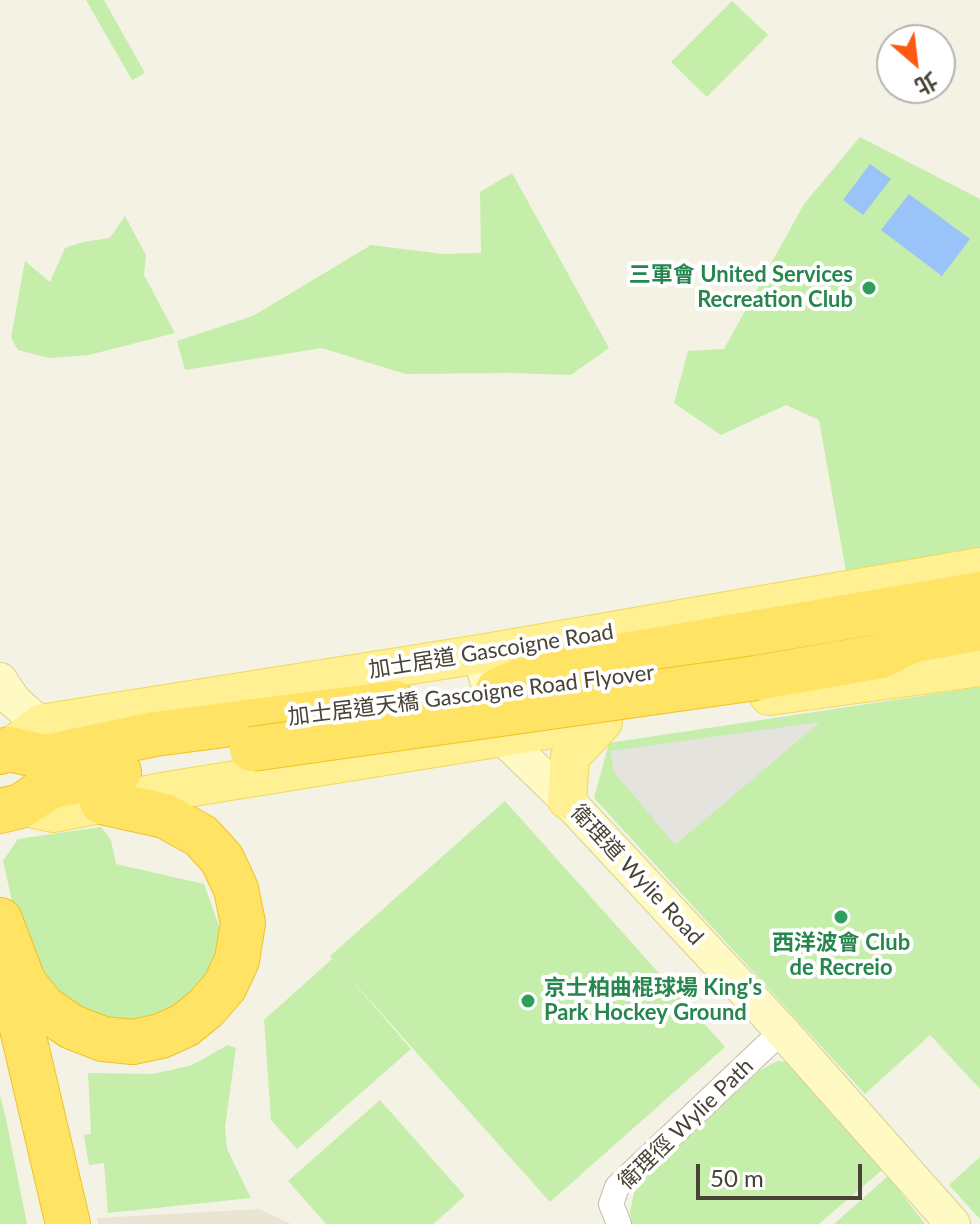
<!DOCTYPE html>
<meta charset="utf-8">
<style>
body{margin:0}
#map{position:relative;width:980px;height:1224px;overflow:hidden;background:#f4f2e5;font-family:Lato,"Noto Sans TC",sans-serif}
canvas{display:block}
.north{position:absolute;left:876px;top:24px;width:80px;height:80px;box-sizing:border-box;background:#fff;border:2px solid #b6b4ae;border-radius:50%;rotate:152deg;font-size:22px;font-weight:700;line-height:32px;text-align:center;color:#484334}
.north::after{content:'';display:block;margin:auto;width:28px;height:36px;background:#ff5811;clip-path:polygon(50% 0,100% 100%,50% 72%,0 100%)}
.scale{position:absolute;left:696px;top:1164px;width:166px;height:36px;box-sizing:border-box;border:4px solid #484334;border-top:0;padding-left:10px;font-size:24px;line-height:28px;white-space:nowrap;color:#484334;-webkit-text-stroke:6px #fff;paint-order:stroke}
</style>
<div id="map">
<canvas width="980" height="1224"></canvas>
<div class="north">北</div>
<div class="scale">50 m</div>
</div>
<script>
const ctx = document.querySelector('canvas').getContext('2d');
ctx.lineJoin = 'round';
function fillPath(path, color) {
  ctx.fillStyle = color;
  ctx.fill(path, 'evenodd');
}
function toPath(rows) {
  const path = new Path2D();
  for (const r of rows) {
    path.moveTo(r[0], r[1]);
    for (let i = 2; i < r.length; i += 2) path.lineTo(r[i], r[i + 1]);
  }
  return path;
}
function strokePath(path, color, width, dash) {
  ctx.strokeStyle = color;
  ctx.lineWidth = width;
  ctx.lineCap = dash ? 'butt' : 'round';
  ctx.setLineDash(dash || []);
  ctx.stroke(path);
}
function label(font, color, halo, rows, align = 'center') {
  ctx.font = font + ' Lato,"Noto Sans TC",sans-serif';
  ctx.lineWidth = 8;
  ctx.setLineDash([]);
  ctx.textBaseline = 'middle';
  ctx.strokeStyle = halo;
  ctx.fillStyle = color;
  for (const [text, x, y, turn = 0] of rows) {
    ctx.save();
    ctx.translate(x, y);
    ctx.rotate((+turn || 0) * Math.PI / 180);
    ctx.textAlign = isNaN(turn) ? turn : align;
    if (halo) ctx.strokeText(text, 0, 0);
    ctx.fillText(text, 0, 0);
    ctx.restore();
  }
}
const residential = toPath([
 [259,1209,291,1224,98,1224,97,1218]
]);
const green = toPath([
 [86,0,104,0,145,73,132,80],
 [732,1,768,35,707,97,671,62],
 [860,137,980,199,980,552,846,572,819,420,786,405,721,435,674,403,688,351,724,349,804,204],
 [512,173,609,348,571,375,511,373,405,374,322,348,185,370,177,341,253,316,371,245,442,254,481,253,480,192],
 [125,216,146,255,144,275,175,333,89,355,49,358,18,350,11,338,25,261,50,282,65,248,83,242,110,238],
 [980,687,980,1089,930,1035,865,1094,594,798,609,743],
 [505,801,725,1047,550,1202,341,968,411,1049,297,1149,271,1120,264,1020,332,959,330,956],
 [101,827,111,840,116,864,204,884,219,926,222,959,160,1027,66,1017,18,928,3,861,18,839],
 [228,1045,236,1048,225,1127,227,1149,251,1198,108,1213,104,1163,89,1165,84,1135,91,1134,88,1073,153,1074,192,1065],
 [777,1061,788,1062,882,1170,819,1224,632,1224,630,1212,634,1193,645,1178,759,1071],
 [0,1095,6,1119,27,1224,0,1224],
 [380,1100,465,1196,433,1224,326,1224,288,1181],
 [980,1157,980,1219,949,1185],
 [888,1176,925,1224,834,1224]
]);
const parking = toPath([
 [820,722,675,845,614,772,610,751]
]);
const water = toPath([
 [870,164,891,179,863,215,843,200],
 [909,194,970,239,942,276,881,230]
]);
const street = toPath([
 [619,1224,611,1204,617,1187,782,1031]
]);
const secondary = toPath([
 [480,654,502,737,567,800,782,1031,953,1224],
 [0,680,14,701,40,724]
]);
const primary = toPath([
 [769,696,980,667],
 [9,749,40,724,480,654,980,567],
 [567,800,570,757,603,722],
 [21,806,53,813,168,791,577,725]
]);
const highway = toPath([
 [756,678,881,656,911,641,980,628],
 [498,690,550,668,980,594],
 [0,752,9,749,45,757,155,734,394,703],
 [0,811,21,806,49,787,119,772],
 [0,920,24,983,43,1007,72,1027,103,1039,133,1042,161,1036,185,1025,206,1008,225,986,237,960,243,923,236,889,222,859,201,836,165,816,102,802],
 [8,969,68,1224]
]);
const highwayBridge = toPath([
 [252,749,756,678]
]);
const markers = [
 [869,288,8,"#2e9e5b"],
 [841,917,8,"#2e9e5b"],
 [528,1001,8,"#2e9e5b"]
];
const leisureNames = [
 ["三軍會 United Services",853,275],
 ["Recreation Club",853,300],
 ["西洋波會 Club",841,943,"center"],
 ["de Recreio",841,968,"center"],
 ["京士柏曲棍球場 King's",544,988,"left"],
 ["Park Hockey Ground",544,1013,"left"]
];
const streetNames = [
 ["加士居道 Gascoigne Road",491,651,-9],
 ["加士居道天橋 Gascoigne Road Flyover",471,695,-7],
 ["衛理道 Wylie Road",637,875,47],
 ["衛理徑 Wylie Path",686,1124,-44]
];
fillPath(residential, '#e9e5d2');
fillPath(green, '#c4eea9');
fillPath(parking, '#e5e3de');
fillPath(water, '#9ac4f9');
strokePath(street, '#c1bca6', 26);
strokePath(secondary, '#d9d18f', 36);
strokePath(primary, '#f1da56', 40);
strokePath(highway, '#efc324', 46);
strokePath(street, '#fff', 24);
strokePath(secondary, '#fffac4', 34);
strokePath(primary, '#fff093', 38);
strokePath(highway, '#ffe365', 44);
strokePath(highwayBridge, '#efc324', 46, []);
strokePath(highwayBridge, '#ffe365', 44);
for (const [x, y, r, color] of markers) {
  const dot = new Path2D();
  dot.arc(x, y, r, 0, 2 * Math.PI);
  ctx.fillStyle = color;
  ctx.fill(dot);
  strokePath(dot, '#fff', 3);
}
label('bold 22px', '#27864d', '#fff', leisureNames, 'right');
label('22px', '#484334', '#fff', streetNames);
</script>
